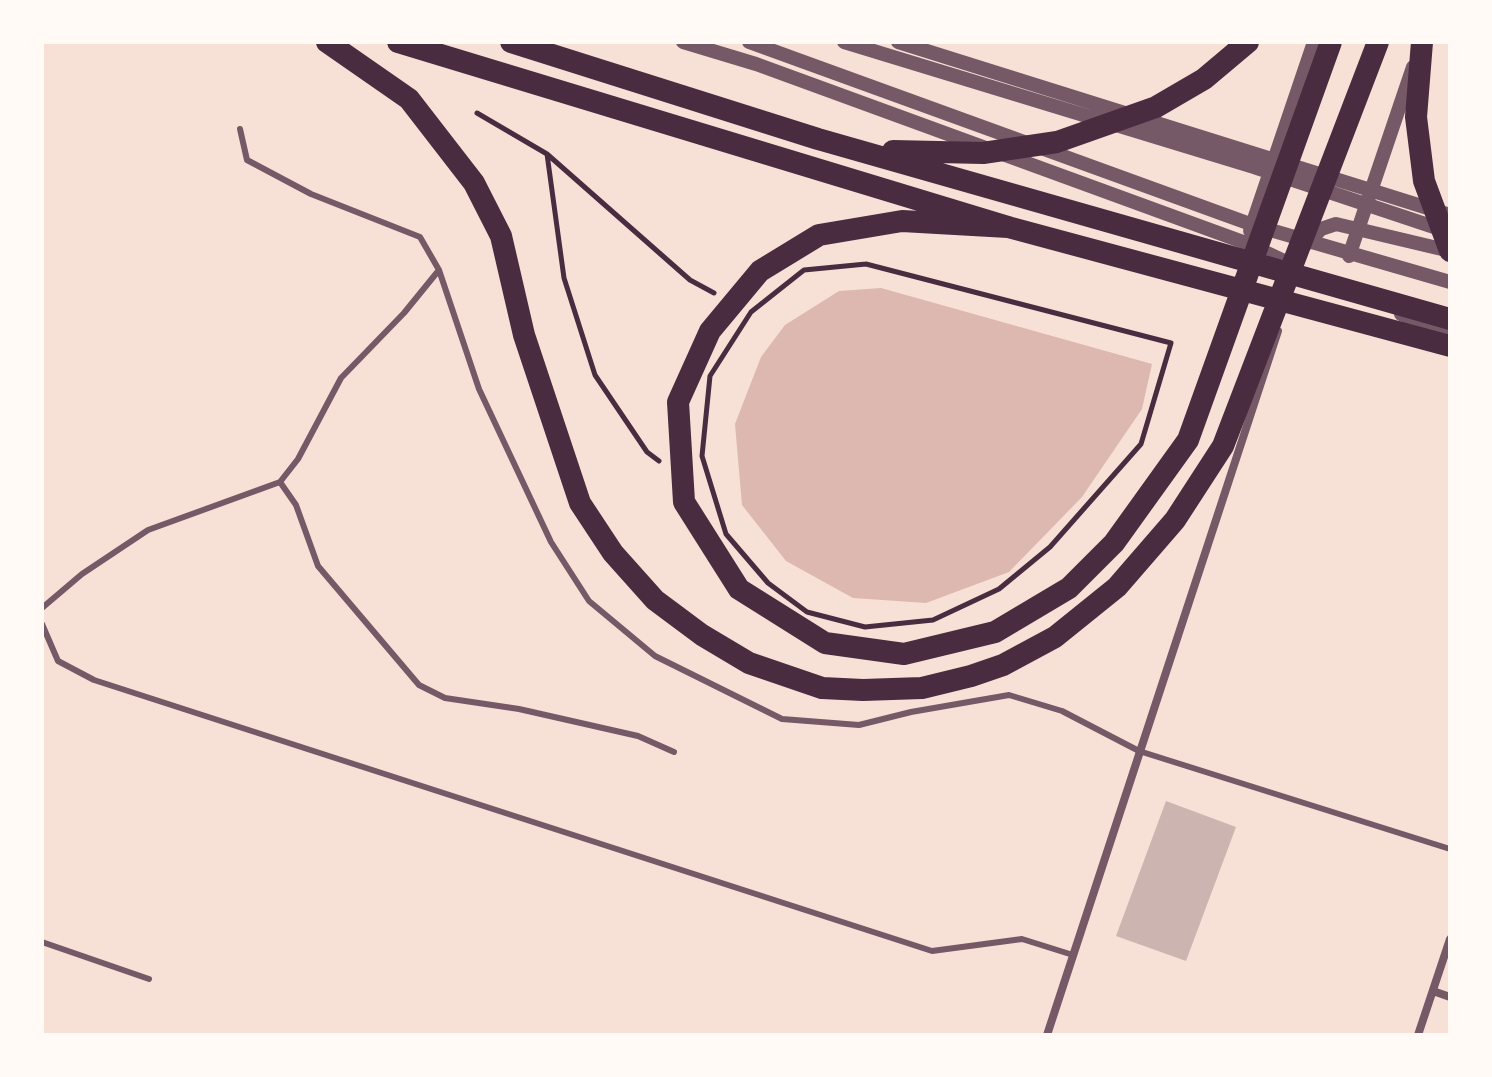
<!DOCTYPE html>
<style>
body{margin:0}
#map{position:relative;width:1492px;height:1077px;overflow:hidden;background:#f7e1d7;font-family:Lora,serif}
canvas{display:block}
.frame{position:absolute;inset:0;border:44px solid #fffaf5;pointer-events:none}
</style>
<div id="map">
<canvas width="1492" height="1077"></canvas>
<div class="frame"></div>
</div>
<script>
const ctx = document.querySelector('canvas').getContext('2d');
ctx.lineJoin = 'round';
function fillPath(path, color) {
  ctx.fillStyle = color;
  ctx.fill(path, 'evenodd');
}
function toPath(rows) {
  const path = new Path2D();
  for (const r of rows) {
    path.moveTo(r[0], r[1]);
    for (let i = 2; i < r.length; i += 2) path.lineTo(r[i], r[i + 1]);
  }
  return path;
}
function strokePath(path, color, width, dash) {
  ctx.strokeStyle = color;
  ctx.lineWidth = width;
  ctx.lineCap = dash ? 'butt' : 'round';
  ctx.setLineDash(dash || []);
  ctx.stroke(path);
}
const water = toPath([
 [881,288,1152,364,1142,409,1082,497,1009,572,926,603,853,598,786,561,742,505,735,424,761,357,785,325,839,291]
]);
const building = toPath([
 [1166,801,1236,827,1186,961,1116,936]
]);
const path = toPath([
 [477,113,547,154,690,280,714,293],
 [547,154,564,278,595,375,647,452,659,461],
 [866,264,1171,343,1141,444,1050,547,999,589,933,620,865,627,807,612,768,583,726,534,702,456,710,376,751,312,804,270,866,264]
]);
const service = toPath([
 [240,129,247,160,311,194,420,237,439,270,479,389,551,542,589,601,655,656,782,719,859,725,911,712,1009,695,1062,711,1139,751,1450,849],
 [280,482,296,505,318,566,419,685,445,698,519,709,638,736,674,752],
 [42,608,82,574,148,530,280,482,298,459,341,378,404,313,439,270],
 [42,624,58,661,94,680,932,951,1022,939,1073,955],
 [42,942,149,979]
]);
const minor = toPath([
 [1433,991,1450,997],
 [1047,1035,1278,331],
 [1418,1035,1450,939]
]);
const tertiary = toPath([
 [683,42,756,64,1246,243,1295,266],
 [749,42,1253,225,1450,282],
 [844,42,1254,167,1446,231],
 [898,42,1450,215],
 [1250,231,1314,42],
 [1308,243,1321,229,1336,224,1450,251],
 [1349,256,1413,67],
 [1401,314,1450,336]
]);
const motorway = toPath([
 [327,42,409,99,474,183,501,236,524,335,580,503,613,553,655,600,702,635,749,663,822,688,863,690,922,688,971,676,1003,665,1055,637,1117,587,1175,520,1223,446,1378,42],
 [398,42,1008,227,1450,346],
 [511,42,818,139,1450,319],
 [1422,42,1416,117,1424,181,1450,251],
 [893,151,983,153,1057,142,1156,107,1204,79,1248,42],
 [1008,227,902,221,819,235,760,271,710,331,678,402,684,502,739,589,825,643,904,654,995,632,1069,588,1114,543,1188,440,1331,42]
]);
fillPath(water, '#dcb8b0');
fillPath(building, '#ccb4b1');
strokePath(path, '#4a2c40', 5);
strokePath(service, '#755966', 6);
strokePath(minor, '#755966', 8);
strokePath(tertiary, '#755966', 14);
strokePath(motorway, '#4a2c40', 22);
</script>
